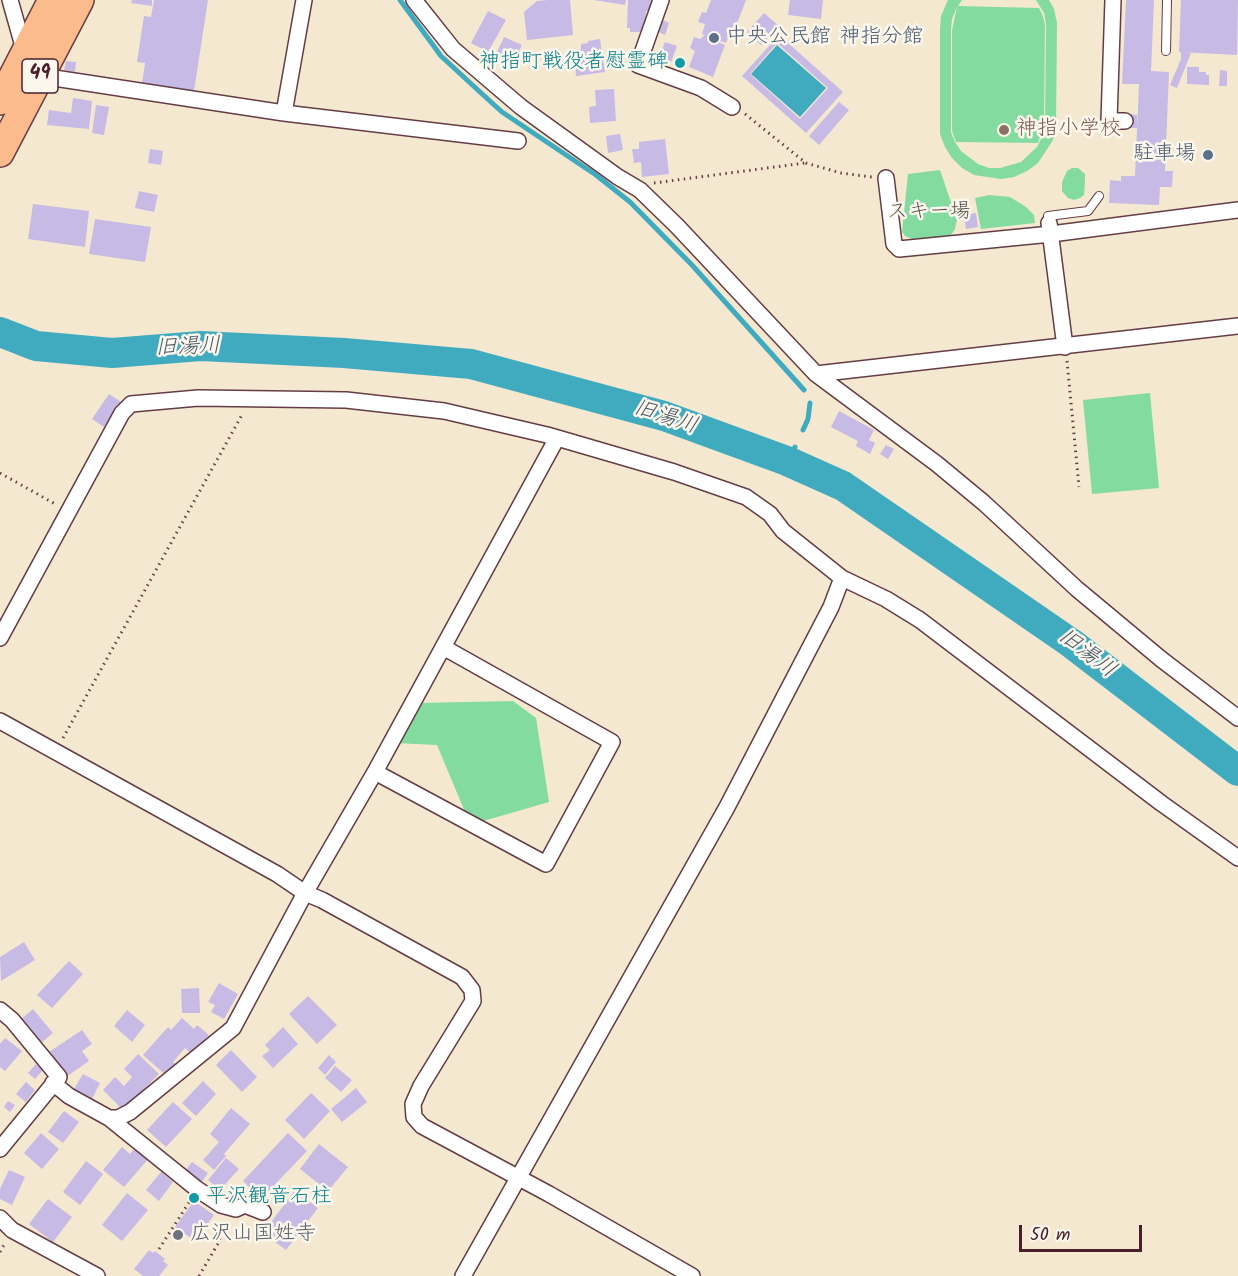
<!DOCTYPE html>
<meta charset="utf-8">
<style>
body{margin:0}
#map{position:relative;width:1238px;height:1276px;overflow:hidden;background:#f5e8d1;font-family:Kalam,sans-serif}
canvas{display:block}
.scale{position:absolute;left:1019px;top:1225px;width:123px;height:27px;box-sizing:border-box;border:3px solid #4a1f2b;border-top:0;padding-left:8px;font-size:18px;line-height:21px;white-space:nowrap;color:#4a1f2b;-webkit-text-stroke:4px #fbf7ec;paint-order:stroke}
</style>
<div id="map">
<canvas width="1238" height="1276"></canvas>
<div class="scale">50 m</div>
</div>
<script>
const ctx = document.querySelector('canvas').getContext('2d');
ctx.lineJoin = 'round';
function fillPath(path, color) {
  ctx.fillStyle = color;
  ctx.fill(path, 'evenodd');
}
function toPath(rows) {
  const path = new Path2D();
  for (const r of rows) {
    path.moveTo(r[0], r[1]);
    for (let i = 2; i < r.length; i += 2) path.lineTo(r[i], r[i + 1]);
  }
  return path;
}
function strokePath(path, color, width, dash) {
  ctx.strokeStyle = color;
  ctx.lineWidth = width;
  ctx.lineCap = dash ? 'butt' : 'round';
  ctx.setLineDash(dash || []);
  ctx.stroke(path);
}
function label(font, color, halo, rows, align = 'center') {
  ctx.font = font + ' Kalam,"Klee One",sans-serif';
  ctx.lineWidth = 5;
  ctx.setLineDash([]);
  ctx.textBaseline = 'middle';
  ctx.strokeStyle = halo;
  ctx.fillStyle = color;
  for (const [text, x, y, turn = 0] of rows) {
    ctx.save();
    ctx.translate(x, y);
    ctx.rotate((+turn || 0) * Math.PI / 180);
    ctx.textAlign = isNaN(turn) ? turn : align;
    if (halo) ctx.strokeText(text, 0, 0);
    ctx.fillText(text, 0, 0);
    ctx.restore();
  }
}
const green = toPath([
 [948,0,962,0,958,6,1039,8,1042,14,1045,24,1044,126,1038,143,956,142,952,131,952,30,957,7,952,19,951,30,951,132,955,142,961,151,978,164,989,168,1000,168,1021,162,1037,147,1042,137,1045,126,1046,24,1044,13,1036,0,1049,0,1054,9,1057,23,1056,127,1053,140,1038,163,1027,171,1014,177,1001,179,974,175,962,168,952,158,945,147,940,134,940,29,941,16],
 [1072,168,1078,168,1085,174,1085,181,1084,195,1080,198,1074,200,1068,198,1062,191,1062,182,1067,171],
 [940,170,957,220,955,229,951,235,942,237,912,239,905,236,902,232,908,174],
 [989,195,1010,197,1026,207,1034,215,1035,223,981,229,975,198],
 [1150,393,1159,488,1092,494,1083,400],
 [513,701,536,718,549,802,480,822,465,812,437,745,395,743,418,703]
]);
const water = toPath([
 [777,45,826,88,800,117,751,74]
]);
const stream = toPath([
 [400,0,441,56,480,92,502,112,596,175,630,202,692,265,804,390],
 [803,430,808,419,810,403],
 [789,462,795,447]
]);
const river = toPath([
 [0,332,36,346,112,353,201,346,344,353,471,364,664,416,787,461,843,486,1071,643,1238,771]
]);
const building = toPath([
 [132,0,152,0,152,6,131,3],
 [154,0,208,0,194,91,142,84,145,63,137,62,144,16,151,17],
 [548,0,570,0,573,35,527,40,524,12,537,1],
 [594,0,626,0,625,5],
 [628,0,651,0,650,11,646,11,645,32,630,32,630,28,627,28],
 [711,0,746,0,733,34,730,33,726,43,721,41,720,43,725,45,713,77,689,67,695,51,690,48,694,37,700,39,705,35,702,34,705,24,698,22,702,12,706,13],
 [790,0,823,0,821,19,788,15],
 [1126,0,1154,0,1151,71,1169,72,1165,171,1173,171,1172,187,1160,187,1159,205,1109,203,1110,180,1121,181,1121,176,1135,176,1139,84,1122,84],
 [1181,0,1238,0,1237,55,1179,52],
 [488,11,506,20,488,52,471,43],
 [764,13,779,26,761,45,747,32],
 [663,20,669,23,665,35,659,32],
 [779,35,843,92,806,133,742,76],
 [777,43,828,88,800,119,750,74],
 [504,37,522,45,514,62,496,54],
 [600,39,605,72,576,76,575,64,571,64,570,55,573,54,573,50,581,49,581,44,588,43,588,41],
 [665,42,677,46,671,62,659,57],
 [1181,52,1191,53,1177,88,1170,85,1181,59],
 [66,61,76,62,75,72,64,70],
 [1187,67,1199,67,1199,72,1206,72,1206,75,1209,75,1209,85,1187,84],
 [1220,70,1227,71,1227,86,1219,86],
 [614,89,616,121,590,123,589,107,596,106,595,90],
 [73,98,92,101,89,129,47,125,49,110,71,113],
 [839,102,849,110,819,145,809,136],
 [96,105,109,107,104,135,92,133],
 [1130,114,1137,115,1137,128,1130,128],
 [620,134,623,150,608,153,606,136],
 [665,139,669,174,642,177,641,162,634,163,632,149,639,149,639,142],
 [150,149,163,151,161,165,148,163],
 [139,191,158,195,154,212,135,208],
 [33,204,89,211,85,247,28,239],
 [976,213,978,227,966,229,964,215],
 [95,219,151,227,145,262,89,254],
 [109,394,121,402,104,427,92,419],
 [839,411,874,430,869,440,875,443,870,454,856,446,858,441,831,427],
 [886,445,894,449,888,459,880,454],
 [24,942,35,960,1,981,0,957],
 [69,961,83,974,52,1008,37,995],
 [219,983,238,994,224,1019,211,1012,215,1005,208,1002],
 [199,988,200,1013,182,1013,181,989],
 [308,996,337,1025,317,1044,289,1014],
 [33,1009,53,1033,40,1044,20,1020],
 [127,1010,145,1025,132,1042,114,1026],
 [182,1018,194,1029,197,1025,209,1035,192,1054,185,1048,173,1062,178,1066,168,1077,143,1055,168,1027,171,1030],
 [283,1027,298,1044,273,1068,262,1056,270,1050,265,1045],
 [82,1030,92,1044,82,1051,89,1061,66,1077,49,1052],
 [5,1038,22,1051,5,1071,0,1067,0,1044],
 [231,1050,257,1077,242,1092,216,1065],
 [138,1054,159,1074,123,1110,103,1090,115,1077,124,1086,132,1077,124,1069],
 [329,1055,336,1062,325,1075,318,1068],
 [36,1064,43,1070,35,1079,28,1073],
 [335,1066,352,1080,341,1092,325,1078],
 [83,1074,100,1083,92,1099,74,1089],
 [203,1081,216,1094,196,1116,182,1103],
 [26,1082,35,1090,26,1102,16,1094],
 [356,1088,367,1102,342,1122,331,1109],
 [311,1093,330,1111,304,1139,285,1120],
 [8,1101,15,1105,10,1112,4,1107],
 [173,1102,192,1119,166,1147,147,1130],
 [231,1108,250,1124,224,1154,226,1156,214,1170,203,1160,219,1142,210,1134],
 [64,1111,79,1122,63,1143,48,1132],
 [41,1133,59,1149,42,1169,24,1153],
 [288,1133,307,1151,261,1199,243,1181],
 [319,1144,348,1167,328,1191,300,1169],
 [136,1146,149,1158,124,1187,103,1170,122,1147,130,1154],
 [226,1158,239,1169,220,1190,208,1180],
 [86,1161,103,1174,80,1205,63,1192],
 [192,1162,208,1173,201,1183,185,1171],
 [9,1170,25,1177,12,1205,0,1199,0,1189],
 [161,1172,173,1182,159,1201,146,1190],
 [295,1190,318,1208,286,1250,263,1233],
 [127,1193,148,1210,122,1241,102,1225],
 [48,1199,72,1217,53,1242,29,1224],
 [194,1201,214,1215,195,1241,175,1227],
 [149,1250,153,1253,155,1251,165,1259,163,1261,168,1265,159,1276,143,1276,134,1269]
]);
const path = toPath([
 [745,114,806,163,841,173,872,177],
 [654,183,805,163],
 [1067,361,1079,487],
 [0,473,57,505],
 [63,738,243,413],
 [159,1249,190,1201],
 [0,1252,5,1243],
 [199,1276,219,1242,223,1222]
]);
const lane = toPath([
 [1166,51,1167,0],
 [1049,223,1048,216,1088,211,1099,196]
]);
const street = toPath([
 [10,0,25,53],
 [414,0,453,49,521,107,618,177,640,190,677,226,816,374,937,464,984,503,1077,589,1161,659,1238,718],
 [661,0,638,65,701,88,732,107],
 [1113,0,1109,121,1125,121],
 [41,76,284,113,518,141],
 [284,113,304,0],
 [886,178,894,244,899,249,1051,234,1238,210],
 [1049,223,1065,347],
 [816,374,1238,326],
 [0,638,122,413,131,404,198,398,346,400,444,411,547,435,674,472,746,497,770,514,783,531,842,578,886,599,920,620,1161,803,1238,858],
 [0,721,277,874,305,893,322,900,462,977,472,990,473,1001,421,1086,413,1104,414,1117,422,1126,549,1194,692,1276],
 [375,772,546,864,612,742,443,647],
 [0,1010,12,1020,59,1077,0,1149],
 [53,1083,69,1096,109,1118,118,1118,130,1112,233,1028,305,893,375,772,557,438],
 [109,1118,197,1189,221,1205,236,1209,245,1205,263,1212],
 [0,1218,12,1230,97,1276],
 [463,1276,727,807,831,607,842,578]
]);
const highway = toPath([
 [0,101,52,0],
 [0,153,80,0]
]);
const markers = [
 [714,38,6,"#5c6f8a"],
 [680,63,6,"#0f9aa8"],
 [1004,130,6,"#8d6e63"],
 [1208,155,6,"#5c6f8a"],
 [194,1198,6,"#0f9aa8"],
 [178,1235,6,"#6b7280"]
];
const shields = [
 [40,76,36]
];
const shieldNames = [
 ["49",40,76]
];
const serviceNames = [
 ["中央公民館 神指分館",726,38],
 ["駐車場",1196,155,"right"]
];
const cultureNames = [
 ["神指町戦役者慰霊碑",668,63],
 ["平沢観音石柱",206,1198,"left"]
];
const educationNames = [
 ["神指小学校",1016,130]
];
const parkNames = [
 ["スキー場",929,213]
];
const worshipNames = [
 ["広沢山国姓寺",190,1235]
];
const waterNames = [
 ["旧湯川",188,349,-2],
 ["旧湯川",665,419,18],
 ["旧湯川",1086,655,37]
];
fillPath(green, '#84db9f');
fillPath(water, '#40abbf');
strokePath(stream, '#40abbf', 5);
strokePath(river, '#40abbf', 30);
fillPath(building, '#c7bae5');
strokePath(lane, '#643d44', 10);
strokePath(street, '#643d44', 18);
strokePath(highway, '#643d44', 30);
strokePath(path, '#643d44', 3, [1.5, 4.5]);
strokePath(lane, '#fff', 8);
strokePath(street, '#fff', 15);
strokePath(highway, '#fbbb8d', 27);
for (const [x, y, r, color] of markers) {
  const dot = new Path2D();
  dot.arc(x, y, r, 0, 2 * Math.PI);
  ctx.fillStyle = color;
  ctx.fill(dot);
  strokePath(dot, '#fbf7ec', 2);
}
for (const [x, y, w] of shields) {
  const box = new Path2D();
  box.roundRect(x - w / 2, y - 17, w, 34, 4.5);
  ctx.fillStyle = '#fbf7ec';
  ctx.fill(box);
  strokePath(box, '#4a1f2b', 1.5);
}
label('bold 20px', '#4a1f2b', null, shieldNames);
label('21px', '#4e5e75', '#fbf7ec', serviceNames, 'left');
label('21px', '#0d838f', '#fbf7ec', cultureNames, 'right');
label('21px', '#785e54', '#fbf7ec', educationNames, 'left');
label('21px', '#5b574e', '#fbf7ec', parkNames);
label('21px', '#5b616d', '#fbf7ec', worshipNames, 'left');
label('italic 22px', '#465766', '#fbf7ec', waterNames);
</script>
